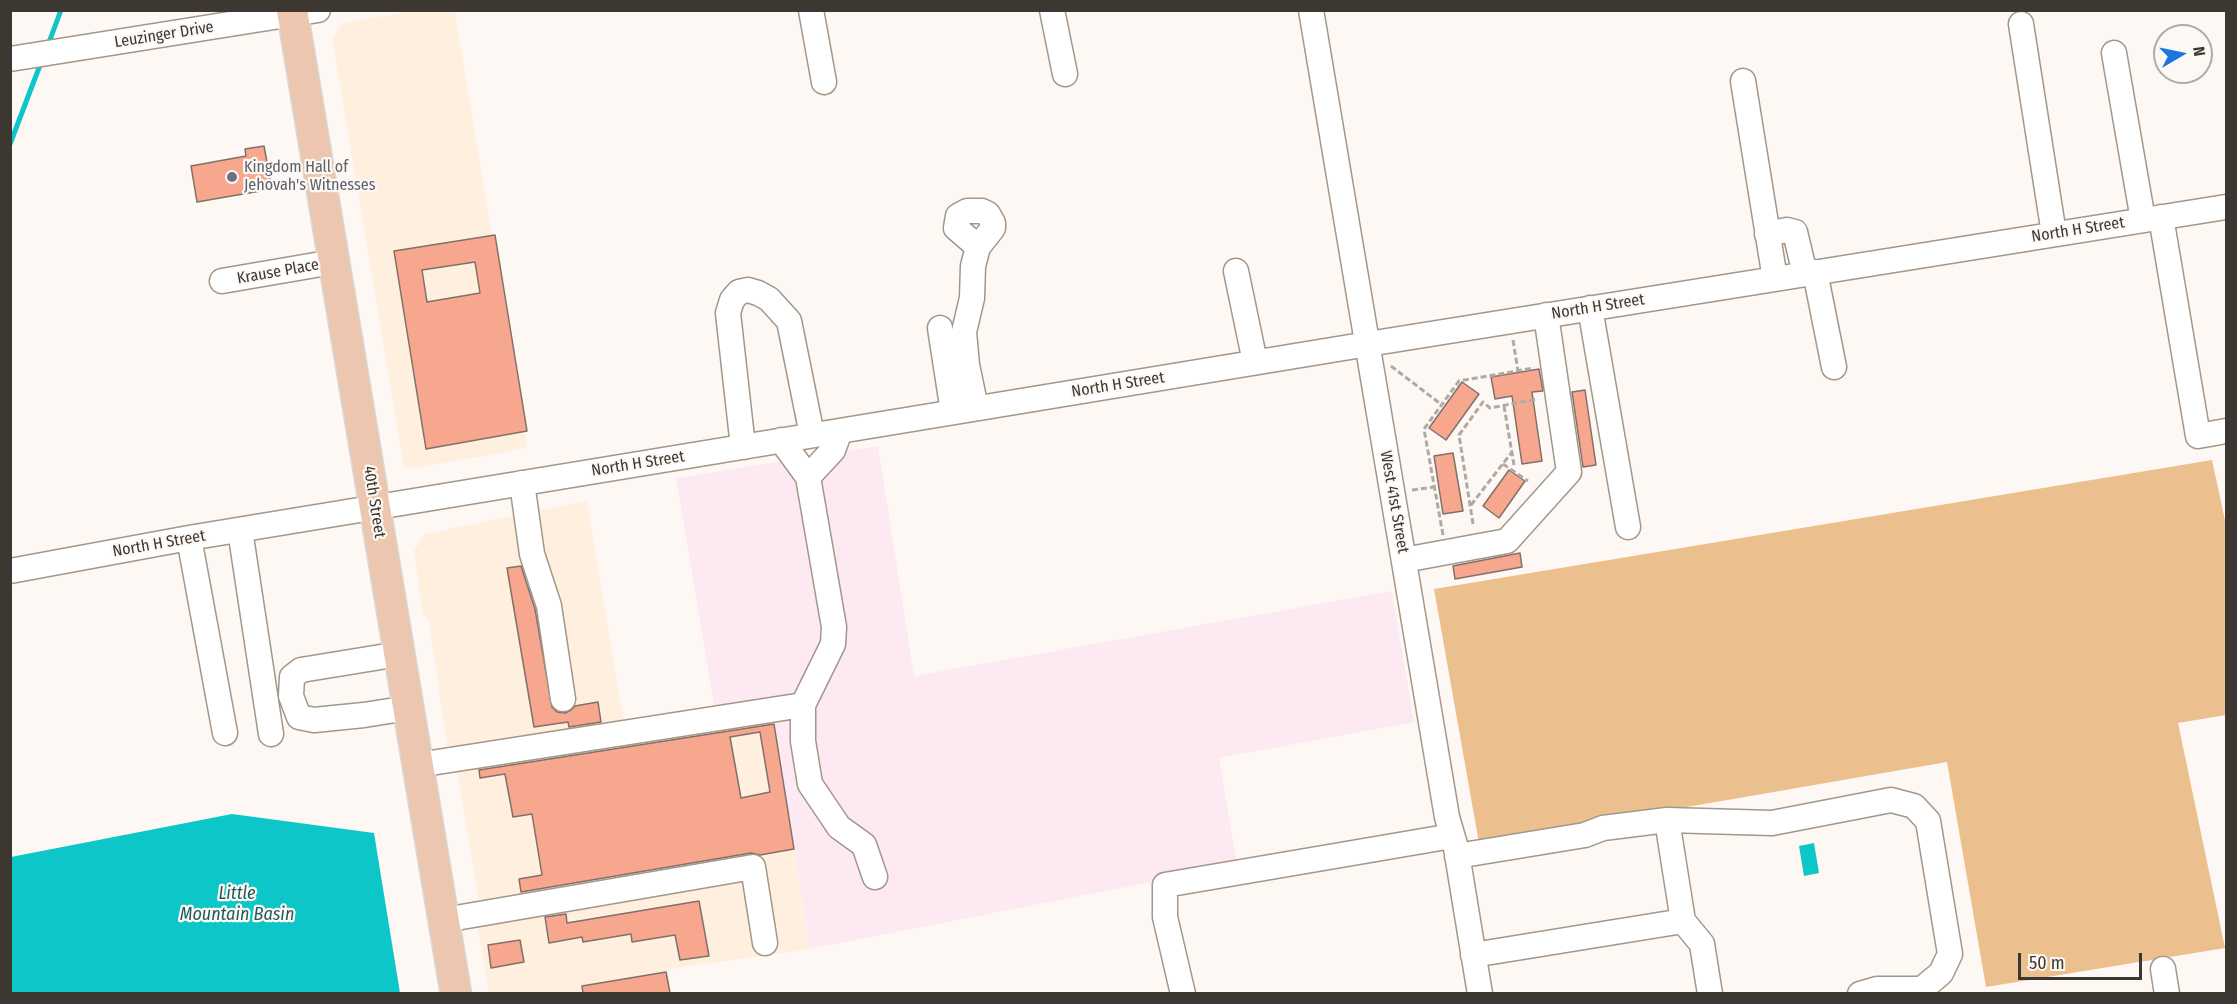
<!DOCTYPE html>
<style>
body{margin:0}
#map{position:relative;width:2237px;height:1004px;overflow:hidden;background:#fdf8f3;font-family:"Fira Sans Condensed",sans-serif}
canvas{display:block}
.frame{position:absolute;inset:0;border:12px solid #3d3732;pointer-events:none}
.north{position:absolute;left:2153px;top:24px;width:60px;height:60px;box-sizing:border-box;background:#fdf8f3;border:2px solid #b0aba6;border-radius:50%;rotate:81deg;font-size:16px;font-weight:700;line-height:24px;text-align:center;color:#3d3732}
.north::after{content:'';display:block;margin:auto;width:21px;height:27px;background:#1b75df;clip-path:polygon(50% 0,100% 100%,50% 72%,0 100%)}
.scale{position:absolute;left:2018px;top:953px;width:124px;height:27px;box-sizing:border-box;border:3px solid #3d3732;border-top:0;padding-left:8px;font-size:18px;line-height:21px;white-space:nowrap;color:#3d3732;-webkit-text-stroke:4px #fdf8f3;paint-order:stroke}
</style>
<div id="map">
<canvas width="2237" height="1004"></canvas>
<div class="frame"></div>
<div class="north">N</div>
<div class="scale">50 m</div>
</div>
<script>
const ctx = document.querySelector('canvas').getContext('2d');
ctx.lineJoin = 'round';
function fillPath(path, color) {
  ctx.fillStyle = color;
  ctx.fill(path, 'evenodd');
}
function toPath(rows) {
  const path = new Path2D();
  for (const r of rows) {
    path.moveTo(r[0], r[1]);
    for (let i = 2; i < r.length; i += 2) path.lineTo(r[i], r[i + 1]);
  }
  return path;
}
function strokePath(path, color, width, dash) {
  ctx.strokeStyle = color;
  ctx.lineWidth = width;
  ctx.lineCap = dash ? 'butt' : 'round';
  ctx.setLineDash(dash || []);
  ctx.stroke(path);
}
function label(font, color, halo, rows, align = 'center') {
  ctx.font = font + ' "Fira Sans Condensed",sans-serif';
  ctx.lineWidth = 4.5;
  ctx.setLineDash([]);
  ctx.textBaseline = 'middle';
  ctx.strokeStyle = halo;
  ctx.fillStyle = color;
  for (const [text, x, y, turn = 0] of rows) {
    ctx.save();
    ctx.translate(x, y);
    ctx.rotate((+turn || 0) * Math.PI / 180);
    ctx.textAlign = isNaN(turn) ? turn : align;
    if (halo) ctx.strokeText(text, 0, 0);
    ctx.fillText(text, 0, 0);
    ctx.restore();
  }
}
const built = toPath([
 [414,11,455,11,527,448,410,469,404,466,332,39,342,23],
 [587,501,624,724,714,706,771,699,810,949,668,969,671,993,489,993,478,930,483,925,454,752,448,750,429,622,423,613,414,551,425,534]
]);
const industrial = toPath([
 [878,446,914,676,1392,591,1414,722,1219,758,1237,865,810,949,771,699,714,706,676,478]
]);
const green = toPath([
 [2212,460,2226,525,2226,715,2178,723,2225,948,1986,987,1947,762,1479,843,1434,589]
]);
const water = toPath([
 [232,814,374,833,400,993,11,993,11,857],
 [1814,843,1819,873,1804,876,1799,846]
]);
const stream = toPath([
 [48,45,61,10],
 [10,144,42,60]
]);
const building = toPath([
 [264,146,272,189,197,202,191,166,246,156,245,149,264,146],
 [495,235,527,431,426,449,394,251,495,235],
 [475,262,480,293,427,302,422,270,475,262],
 [1539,369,1543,391,1532,392,1542,461,1522,464,1512,396,1495,399,1491,377,1539,369],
 [1462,382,1479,394,1446,440,1429,428,1462,382],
 [1585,390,1596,465,1583,467,1572,392,1585,390],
 [1453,453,1463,511,1443,514,1434,456,1453,453],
 [1509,470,1525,481,1499,518,1483,506,1509,470],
 [1520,553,1522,567,1455,579,1453,566,1520,553],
 [521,566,535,609,552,707,557,712,565,713,571,710,575,706,598,702,601,722,569,727,568,722,534,727,507,568,521,566],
 [774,724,794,849,760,855,751,853,521,892,519,879,542,875,532,814,513,817,505,774,480,778,479,770,774,724],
 [760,732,770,792,741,798,730,737,760,732],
 [699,901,709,956,680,960,675,935,632,942,631,934,583,942,582,937,549,943,545,917,566,914,567,923,699,901],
 [520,940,524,962,491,968,488,945,520,940],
 [666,972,670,993,583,993,582,986,666,972]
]);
const path = toPath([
 [1513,340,1518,371],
 [1391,366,1442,405],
 [1504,406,1514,465],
 [1503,464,1528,481],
 [1412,490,1434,487],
 [1471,505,1512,452],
 [1473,524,1459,435,1483,402,1490,408,1538,399],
 [1443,535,1424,429,1459,381,1534,368]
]);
const minor = toPath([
 [811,10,824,82],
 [1052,10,1065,74],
 [1311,10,1447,817,1456,848,1480,994],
 [2021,24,2054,234],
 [2114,53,2143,220],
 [10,59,318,10],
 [1743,81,1775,279],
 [2161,217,2198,436,2226,431],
 [1767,234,1787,230,1795,232,1805,274],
 [1236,271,1255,362],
 [1815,272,1834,367],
 [222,281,333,262],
 [1590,308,1628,527],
 [940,328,953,412],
 [976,408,967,365,964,332,972,298,973,266,978,247,993,228,993,223,988,214,982,211,967,211,958,216,956,228,978,247],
 [781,440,808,477,833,450,840,431],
 [743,447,728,313,732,300,739,292,748,290,758,293,769,299,789,321,812,435],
 [808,477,834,627,833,644,803,705,803,741,810,784,839,827,864,845,875,877],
 [522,483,532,554,549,606,563,699],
 [240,530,271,734],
 [189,538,225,733],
 [1404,560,1507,541,1569,472,1546,315],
 [10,571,189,538,1368,344,2226,207],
 [399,654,301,670,292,677,291,696,299,717,314,720,364,715,408,708],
 [418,765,803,705],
 [1667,820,1683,921],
 [1457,856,1585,835,1603,828,1667,820,1772,823,1891,800,1914,806,1928,821,1950,954,1941,973,1922,989,1877,989,1860,994],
 [444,920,753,867,765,943],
 [1473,955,1683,921,1702,944,1710,994],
 [2163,969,2167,994],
 [1183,994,1165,917,1165,885,1452,836]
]);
const major = toPath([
 [292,10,456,994]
]);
const markers = [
 [232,177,6,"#6b7280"]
];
const streetNames = [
 ["Leuzinger Drive",164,35,-9],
 ["North H Street",2078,230,-9],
 ["Krause Place",278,272,-10],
 ["North H Street",1598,307,-9],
 ["North H Street",1118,385,-9],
 ["North H Street",638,464,-9],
 ["40th Street",374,502,81],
 ["West 41st Street",1394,502,80],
 ["North H Street",159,544,-10]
];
const worshipNames = [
 ["Kingdom Hall of",244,168],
 ["Jehovah's Witnesses",244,186]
];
const waterNames = [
 ["Little",237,894],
 ["Mountain Basin",237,915]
];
fillPath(built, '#feefdf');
fillPath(industrial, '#fde9f1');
fillPath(green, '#ebbf8e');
fillPath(water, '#0cc6c8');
strokePath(stream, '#0cc6c8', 5);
fillPath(building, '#f6a78d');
strokePath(building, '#81706a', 1.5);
strokePath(minor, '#a3978a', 27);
strokePath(major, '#d8d7d6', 33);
strokePath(path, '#afaaa5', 3, [6, 3]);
strokePath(minor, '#fff', 24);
strokePath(major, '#ecc6af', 30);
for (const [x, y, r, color] of markers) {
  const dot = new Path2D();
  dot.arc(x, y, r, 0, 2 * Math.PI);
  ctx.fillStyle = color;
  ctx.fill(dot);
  strokePath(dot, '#fdf8f3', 2);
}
label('16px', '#3d3732', '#fdf8f3', streetNames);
label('16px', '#5b616d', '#fdf8f3', worshipNames, 'left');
label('italic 18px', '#1d5c5d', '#fdf8f3', waterNames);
</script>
